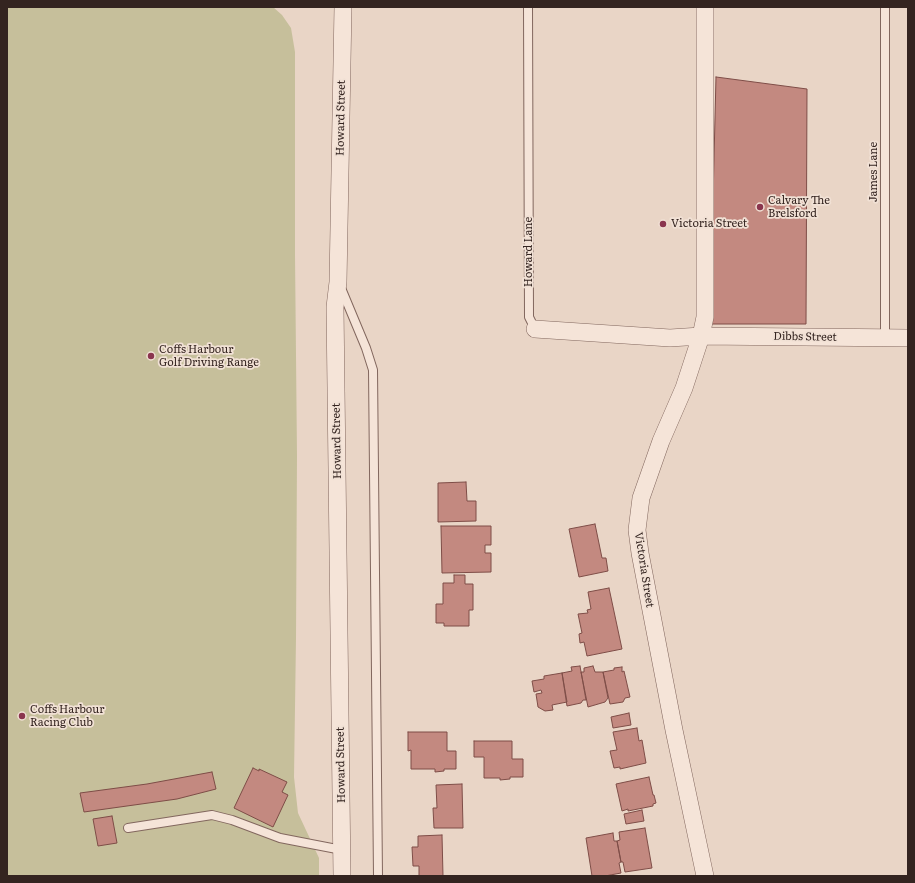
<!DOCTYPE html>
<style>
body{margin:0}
#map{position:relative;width:915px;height:883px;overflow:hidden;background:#e9d5c6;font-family:Literata,serif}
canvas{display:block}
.frame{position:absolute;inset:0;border:8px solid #342420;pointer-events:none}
</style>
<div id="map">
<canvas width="915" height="883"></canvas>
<div class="frame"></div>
</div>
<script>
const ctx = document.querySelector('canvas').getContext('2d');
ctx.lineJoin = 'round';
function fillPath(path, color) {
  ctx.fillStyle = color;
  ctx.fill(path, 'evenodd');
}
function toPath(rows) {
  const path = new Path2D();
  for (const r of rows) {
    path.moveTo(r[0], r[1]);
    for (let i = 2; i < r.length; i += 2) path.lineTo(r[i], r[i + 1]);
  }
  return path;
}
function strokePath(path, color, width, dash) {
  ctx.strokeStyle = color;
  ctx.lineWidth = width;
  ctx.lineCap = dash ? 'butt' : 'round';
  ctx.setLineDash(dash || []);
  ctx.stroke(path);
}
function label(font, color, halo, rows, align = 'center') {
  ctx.font = font + ' Literata,serif';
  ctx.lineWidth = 3.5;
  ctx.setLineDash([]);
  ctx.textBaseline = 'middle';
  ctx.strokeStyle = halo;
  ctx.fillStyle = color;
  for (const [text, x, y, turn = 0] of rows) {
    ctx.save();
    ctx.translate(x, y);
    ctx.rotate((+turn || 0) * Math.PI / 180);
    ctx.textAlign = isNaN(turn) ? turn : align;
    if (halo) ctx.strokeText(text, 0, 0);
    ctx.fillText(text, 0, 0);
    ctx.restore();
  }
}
const green = toPath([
 [7,7,273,7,282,15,291,28,295,52,295,255,297,456,296,638,294,777,298,813,319,858,319,876,7,876]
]);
const building = toPath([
 [716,77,807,89,806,324,710,324,716,77],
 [466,482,467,501,476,501,476,521,438,522,438,483,466,482],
 [595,524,602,558,606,558,608,571,579,577,569,529,595,524],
 [441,526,491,526,491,545,485,545,485,553,491,553,491,572,442,573,441,526],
 [454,575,465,575,465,584,473,584,473,610,469,610,469,626,444,626,444,623,436,623,436,604,443,604,443,583,454,583,454,575],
 [609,588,622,649,587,656,584,642,580,643,579,634,582,633,578,614,588,613,587,610,591,609,588,592,609,588],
 [580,666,586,700,583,700,581,703,567,706,562,673,572,671,571,667,580,666],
 [593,666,595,672,603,672,608,698,605,702,588,707,581,672,584,672,584,668,593,666],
 [622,667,622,672,624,671,630,697,625,698,623,702,610,704,603,672,614,670,614,668,622,667],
 [562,673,567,702,552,705,553,710,545,711,538,707,536,694,542,693,541,690,534,692,532,681,544,679,544,676,562,673],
 [629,713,631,725,613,728,611,717,629,713],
 [637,728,639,741,642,740,646,763,620,769,620,767,614,768,610,751,617,750,613,732,637,728],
 [408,732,447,732,447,751,456,751,456,769,444,769,444,771,435,772,435,769,411,769,411,750,408,751,408,732],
 [474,741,512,741,512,759,523,759,523,777,510,777,510,779,500,780,500,778,484,778,484,757,474,757,474,741],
 [253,768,259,771,259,769,287,782,282,792,288,795,273,827,234,808,253,768],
 [212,772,216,789,177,799,84,812,80,793,147,784,212,772],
 [649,777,653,795,654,795,656,803,653,804,653,806,628,811,628,809,622,811,616,784,649,777],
 [462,784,463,828,434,828,433,808,437,808,436,785,462,784],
 [642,810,644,821,626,824,624,814,642,810],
 [112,816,117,843,98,846,93,819,112,816],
 [645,828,652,868,625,872,623,862,621,862,617,841,620,840,619,832,645,828],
 [613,833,614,841,617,841,621,862,619,863,621,873,605,876,592,876,586,838,613,833],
 [442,835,443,876,419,876,419,866,413,866,412,847,418,847,418,836,442,835]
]);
const lane = toPath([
 [528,7,529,317,535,329],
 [341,288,366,348,373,370,378,876],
 [885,338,885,7],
 [128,828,212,815,232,820,280,838,342,850]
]);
const street = toPath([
 [705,7,705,317,701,336,684,388,661,441,641,498,637,530,640,553,674,730,705,876],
 [535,329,670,338,701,336,908,338],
 [342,876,335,307,338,282,343,7]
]);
const markers = [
 [760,207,4,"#8a354e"],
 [663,224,4,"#8a354e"],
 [151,356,4,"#8a354e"],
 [22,716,4,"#8a354e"]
];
const streetNames = [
 ["Howard Street",341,118,-89],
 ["James Lane",874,172,-90],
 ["Howard Lane",529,252,-90],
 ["Dibbs Street",805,337,1],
 ["Howard Street",337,441,-91],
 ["Victoria Street",644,570,81],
 ["Howard Street",341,765,-91]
];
const poiNames = [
 ["Calvary The",768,201],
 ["Brelsford",768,214],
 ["Victoria Street",671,224],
 ["Coffs Harbour",159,350],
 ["Golf Driving Range",159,363],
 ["Coffs Harbour",30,710],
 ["Racing Club",30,723]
];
fillPath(green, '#c6bf9b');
fillPath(building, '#c38980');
strokePath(building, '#7e4d47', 1);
strokePath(lane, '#82675e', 10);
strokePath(street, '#82675e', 18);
strokePath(lane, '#f5e4d8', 8);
strokePath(street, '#f5e4d8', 17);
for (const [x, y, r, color] of markers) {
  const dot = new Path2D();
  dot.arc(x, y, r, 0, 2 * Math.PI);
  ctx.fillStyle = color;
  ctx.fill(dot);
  strokePath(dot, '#f1e1d5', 1.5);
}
label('11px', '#342420', '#f1e1d5', streetNames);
label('11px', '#342420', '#f1e1d5', poiNames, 'left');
</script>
